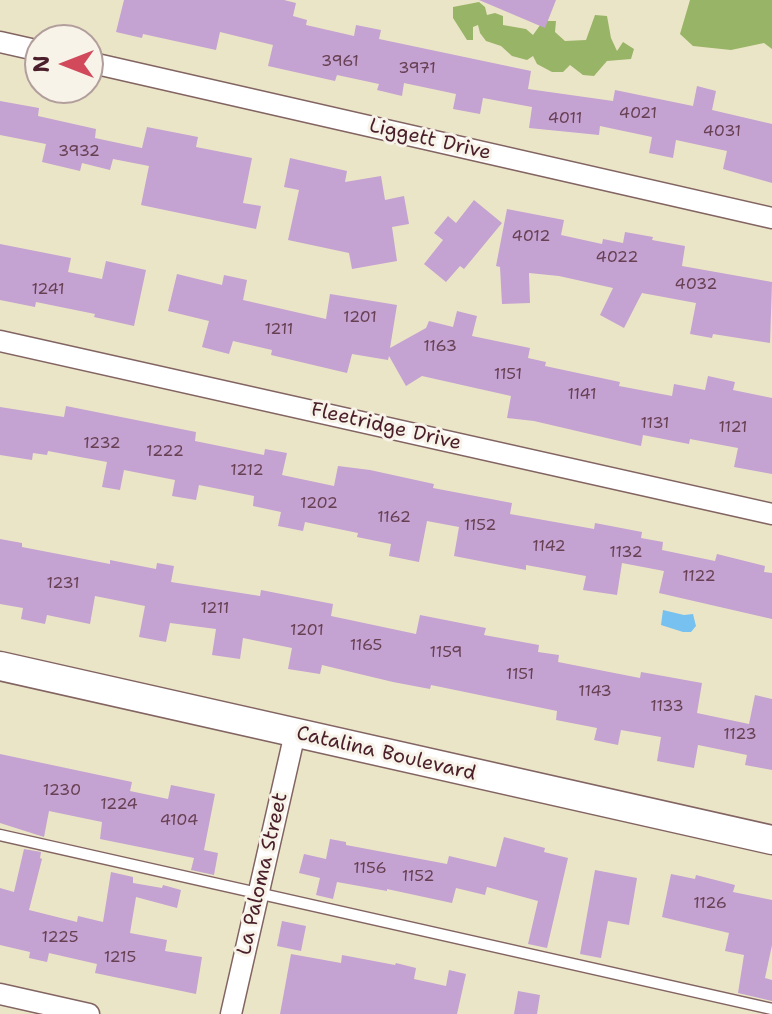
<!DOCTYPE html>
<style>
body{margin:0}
#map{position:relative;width:772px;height:1014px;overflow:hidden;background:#ebe5c7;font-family:"Shantell Sans",sans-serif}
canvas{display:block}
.north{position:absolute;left:24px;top:24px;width:80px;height:80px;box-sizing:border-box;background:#f7f3e8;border:2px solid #b29e9c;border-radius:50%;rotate:270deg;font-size:22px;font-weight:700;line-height:32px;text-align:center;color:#4a1f2b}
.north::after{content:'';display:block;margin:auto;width:28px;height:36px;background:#d1495b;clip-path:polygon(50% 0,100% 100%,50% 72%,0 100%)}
</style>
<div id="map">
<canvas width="772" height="1014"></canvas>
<div class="north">N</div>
</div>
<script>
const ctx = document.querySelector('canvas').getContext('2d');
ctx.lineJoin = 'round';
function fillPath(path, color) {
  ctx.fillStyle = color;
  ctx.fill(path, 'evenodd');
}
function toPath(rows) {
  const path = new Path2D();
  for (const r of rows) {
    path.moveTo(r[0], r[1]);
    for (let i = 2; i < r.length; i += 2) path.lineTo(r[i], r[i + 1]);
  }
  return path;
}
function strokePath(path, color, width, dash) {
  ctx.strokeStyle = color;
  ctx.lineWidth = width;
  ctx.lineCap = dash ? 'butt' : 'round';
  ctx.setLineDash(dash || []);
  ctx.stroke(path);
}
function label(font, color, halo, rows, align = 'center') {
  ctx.font = font + ' "Shantell Sans",sans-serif';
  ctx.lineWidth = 6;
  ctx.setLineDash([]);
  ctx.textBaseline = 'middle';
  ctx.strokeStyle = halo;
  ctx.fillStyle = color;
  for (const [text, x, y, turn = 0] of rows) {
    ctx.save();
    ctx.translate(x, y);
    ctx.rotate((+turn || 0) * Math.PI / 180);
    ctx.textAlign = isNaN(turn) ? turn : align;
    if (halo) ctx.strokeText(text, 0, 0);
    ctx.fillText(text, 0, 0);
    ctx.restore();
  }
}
const forest = toPath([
 [690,0,772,0,772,49,764,43,731,50,693,46,680,34],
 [479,2,485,7,487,15,495,13,503,16,503,25,526,29,533,35,543,21,556,21,555,32,565,41,586,40,595,15,607,16,611,38,617,51,623,42,634,49,631,59,607,61,594,76,583,75,570,65,563,72,552,72,537,64,533,56,527,60,512,56,501,46,486,41,480,33,478,25,473,27,473,40,467,40,453,18,453,7]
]);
const water = toPath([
 [663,610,684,615,693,614,696,626,691,632,683,632,661,625]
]);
const building = toPath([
 [124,0,284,0,296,3,293,16,307,20,306,25,354,36,356,25,381,30,379,39,531,71,528,89,613,101,615,90,693,106,697,86,716,91,712,110,772,124,772,183,723,169,727,151,676,140,673,158,649,153,652,137,600,126,599,135,529,128,532,107,483,98,480,114,453,109,456,94,404,83,402,96,377,90,379,84,337,75,335,81,268,66,273,45,220,32,216,50,143,34,142,38,116,32],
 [479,0,556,0,545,28],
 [0,101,39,108,38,116,96,129,95,138,142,148,147,127,198,137,196,147,252,158,243,203,261,206,256,229,141,205,149,166,113,159,110,170,82,163,80,171,42,162,46,144,0,135],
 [290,158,347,171,345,182,381,176,385,200,404,196,409,224,392,227,397,261,352,269,349,253,288,240,299,190,284,187],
 [474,200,502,223,464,269,460,266,446,282,424,264,443,240,434,233,448,216,456,223],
 [507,209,564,220,561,235,602,244,603,239,623,243,625,232,653,237,652,240,685,246,682,266,772,282,770,343,713,334,712,338,690,334,696,303,642,293,624,328,600,315,613,288,559,276,529,273,530,303,502,304,500,267,496,266],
 [0,244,71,258,68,272,102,279,106,261,146,270,134,326,94,317,95,314,36,302,35,307,0,300],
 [177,274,222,285,224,275,247,280,243,300,326,319,330,294,397,305,390,348,426,328,429,321,453,327,457,311,477,316,472,336,530,348,528,358,546,362,545,366,620,382,619,386,672,396,674,384,705,390,708,376,735,382,733,390,772,398,772,474,734,467,738,448,690,439,689,444,643,435,641,446,534,421,507,418,511,396,422,376,406,386,389,356,388,360,352,354,347,373,271,355,272,350,233,341,229,354,202,347,209,321,168,311],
 [66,406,196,432,195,441,264,455,265,449,287,453,282,475,334,486,338,466,370,470,434,484,433,488,512,503,510,514,594,529,595,523,642,532,641,538,663,542,662,550,715,561,717,554,765,566,764,572,772,573,772,619,659,593,664,571,622,563,617,595,583,590,586,576,526,565,526,570,454,556,459,527,427,521,419,562,389,556,391,544,357,537,358,533,305,522,303,531,278,526,281,512,253,506,254,496,199,485,196,500,172,496,175,480,124,470,120,490,102,487,107,462,48,451,47,455,33,453,32,460,0,455,0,407,64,417],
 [0,539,22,543,22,547,110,564,110,560,156,569,157,563,174,566,171,582,260,596,261,590,333,604,331,616,416,634,420,615,486,628,484,635,539,645,538,652,559,655,558,662,640,678,641,672,702,683,697,713,749,724,755,695,772,699,772,770,745,765,747,755,698,745,694,768,657,761,661,737,621,730,618,745,594,740,597,728,556,720,557,711,431,685,430,689,393,682,322,665,320,674,288,669,292,648,243,638,240,659,212,655,216,629,170,623,166,642,139,637,145,606,95,596,90,624,47,615,45,624,21,619,23,608,0,604],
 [0,754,132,782,130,791,168,799,171,785,215,794,204,850,218,853,214,875,191,870,194,858,100,839,102,822,49,811,44,837,0,823],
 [504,837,545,848,544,852,568,858,547,948,528,944,538,901,487,887,485,895,456,888,452,903,387,889,387,891,337,882,333,899,316,895,320,878,299,873,304,854,326,859,330,839,346,842,346,845,447,864,449,856,496,867],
 [24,849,41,852,40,858,42,859,29,910,77,922,78,916,103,922,111,872,133,877,133,883,162,888,163,885,181,890,177,908,136,897,130,933,167,940,165,951,202,957,196,994,95,973,97,964,49,953,47,962,29,958,30,952,0,945,0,888,14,892],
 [595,870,637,878,629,925,608,921,601,958,580,954],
 [671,874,695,879,696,875,735,885,733,892,772,900,772,945,765,978,772,980,772,1001,738,993,744,955,725,951,729,933,662,917],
 [282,921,306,926,301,951,277,946],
 [291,954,341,963,342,955,395,965,396,963,416,968,414,979,446,986,449,970,466,974,457,1014,280,1014],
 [518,991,540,995,537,1014,514,1014]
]);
const service = toPath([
 [0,835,772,1009]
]);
const minor = toPath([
 [0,42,40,51],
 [88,62,772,218],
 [0,341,772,514],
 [0,994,89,1014],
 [231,1014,295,733]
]);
const secondary = toPath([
 [0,666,772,840]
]);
const numberNames = [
 ["3961",340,62],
 ["3971",417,69],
 ["4021",638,114],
 ["4011",565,119],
 ["4031",722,132],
 ["3932",79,152],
 ["4012",531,237],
 ["4022",617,258],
 ["4032",696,285],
 ["1241",48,290],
 ["1201",360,318],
 ["1211",279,330],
 ["1163",440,347],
 ["1151",508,375],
 ["1141",582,395],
 ["1131",655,424],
 ["1121",733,428],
 ["1232",102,444],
 ["1222",165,452],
 ["1212",247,471],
 ["1202",319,504],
 ["1162",394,518],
 ["1152",480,526],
 ["1142",549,547],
 ["1132",626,553],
 ["1122",699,577],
 ["1231",63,584],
 ["1211",215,609],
 ["1201",307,631],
 ["1165",366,646],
 ["1159",446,653],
 ["1151",520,675],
 ["1143",595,692],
 ["1133",667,707],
 ["1123",740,735],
 ["1230",62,791],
 ["1224",119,805],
 ["4104",179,821],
 ["1156",370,869],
 ["1152",418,877],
 ["1126",710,904],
 ["1225",60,938],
 ["1215",120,958]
];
const streetNames = [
 ["Liggett Drive",430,140,13],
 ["Fleetridge Drive",386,427,13],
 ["Catalina Boulevard",386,754,13],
 ["La Paloma Street",263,874,-77]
];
fillPath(forest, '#98b466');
fillPath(water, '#76c1ef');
fillPath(building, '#c4a2d1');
strokePath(service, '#826462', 13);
strokePath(minor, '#826462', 23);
strokePath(secondary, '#826462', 31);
strokePath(service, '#fff', 10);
strokePath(minor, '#fff', 20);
strokePath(secondary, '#fff', 28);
label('16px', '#684054', null, numberNames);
label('20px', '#4a1f2b', '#f7f3e8', streetNames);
</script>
